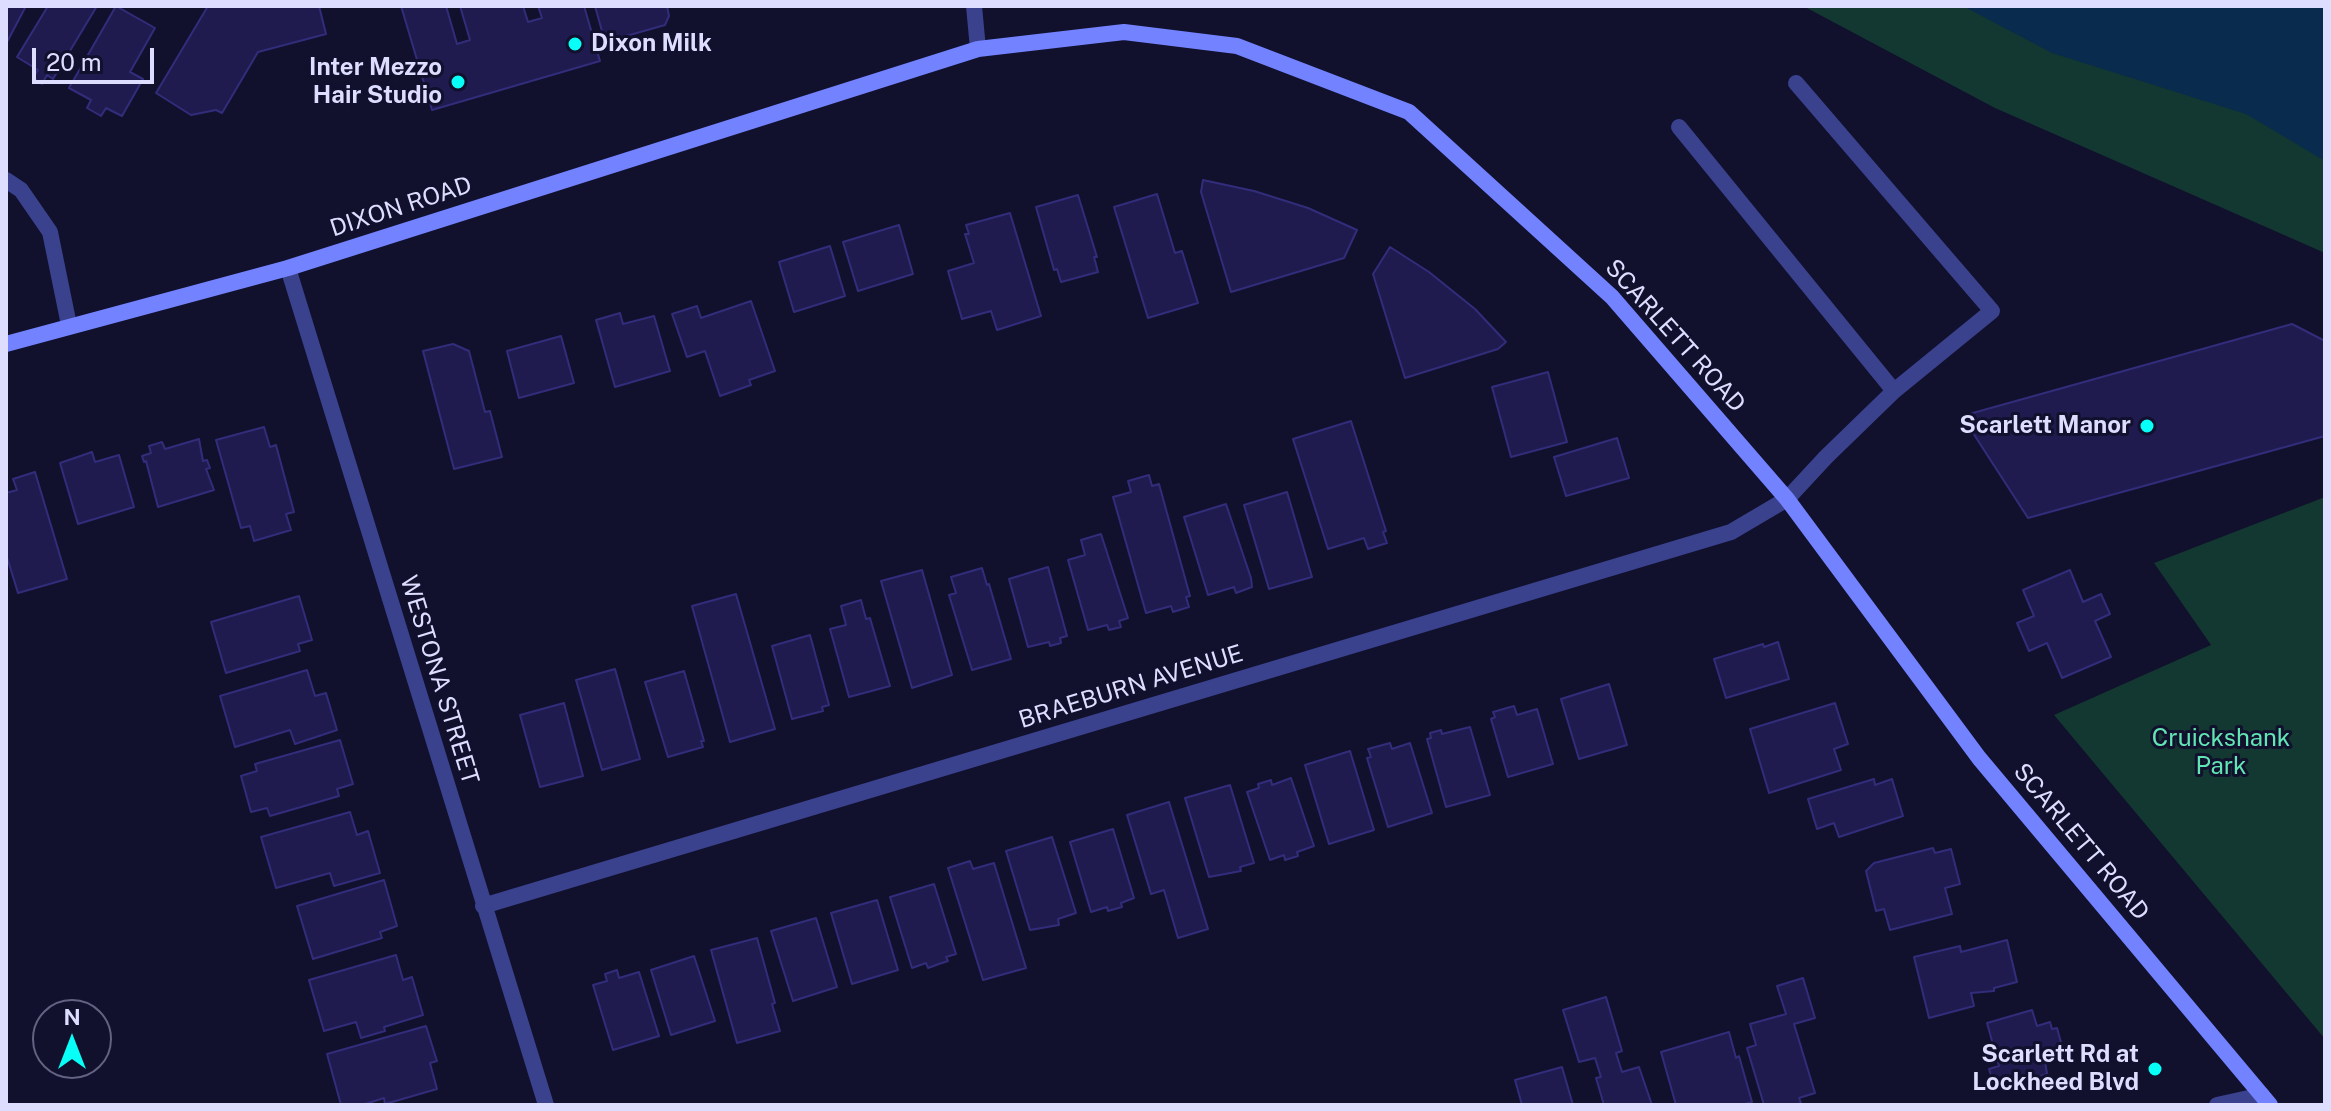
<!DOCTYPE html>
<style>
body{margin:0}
#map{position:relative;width:2331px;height:1111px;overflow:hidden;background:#11102d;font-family:"Public Sans",sans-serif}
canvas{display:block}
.frame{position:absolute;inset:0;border:8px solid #dcddff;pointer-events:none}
.north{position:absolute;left:32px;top:999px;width:80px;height:80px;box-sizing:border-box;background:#11102d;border:2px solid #626281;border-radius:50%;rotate:0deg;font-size:22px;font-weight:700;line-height:32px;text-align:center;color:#dcddff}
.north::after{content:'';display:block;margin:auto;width:28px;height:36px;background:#08fff7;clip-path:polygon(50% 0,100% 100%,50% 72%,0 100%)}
.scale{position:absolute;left:32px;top:48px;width:122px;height:36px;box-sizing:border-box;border:4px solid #dcddff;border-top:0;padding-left:10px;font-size:24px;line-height:28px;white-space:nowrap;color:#dcddff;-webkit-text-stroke:6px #11102d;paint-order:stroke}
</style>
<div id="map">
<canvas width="2331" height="1111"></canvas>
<div class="frame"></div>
<div class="north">N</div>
<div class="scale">20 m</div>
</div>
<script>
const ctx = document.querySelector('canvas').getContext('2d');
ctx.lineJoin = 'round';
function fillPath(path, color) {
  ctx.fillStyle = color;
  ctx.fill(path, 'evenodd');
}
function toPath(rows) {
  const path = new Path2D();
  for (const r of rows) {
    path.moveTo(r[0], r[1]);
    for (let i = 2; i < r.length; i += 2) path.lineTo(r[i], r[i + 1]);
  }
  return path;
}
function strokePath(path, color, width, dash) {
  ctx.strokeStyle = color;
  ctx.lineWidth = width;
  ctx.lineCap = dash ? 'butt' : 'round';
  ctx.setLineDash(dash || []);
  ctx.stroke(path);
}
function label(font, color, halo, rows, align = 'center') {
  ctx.font = font + ' "Public Sans",sans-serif';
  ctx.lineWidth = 6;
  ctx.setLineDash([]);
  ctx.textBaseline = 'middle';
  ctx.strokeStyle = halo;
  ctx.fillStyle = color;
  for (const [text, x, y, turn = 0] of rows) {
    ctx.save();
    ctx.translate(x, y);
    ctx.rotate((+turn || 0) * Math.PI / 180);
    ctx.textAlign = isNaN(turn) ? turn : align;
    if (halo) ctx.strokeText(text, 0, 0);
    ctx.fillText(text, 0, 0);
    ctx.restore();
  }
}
const green = toPath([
 [1803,6,2325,6,2325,253,1995,108],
 [2325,497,2325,1039,2054,715,2211,645,2154,563]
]);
const water = toPath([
 [1963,6,2325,6,2325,161,2246,114,2052,53]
]);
const building = toPath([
 [6,6,26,6,6,44,6,6],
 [48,6,97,6,53,79,47,75,42,84,33,78,38,70,17,57,48,6],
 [116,6,155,28,130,72,143,79,122,116,106,108,101,116,87,108,91,100,69,88,116,6],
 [208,6,319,6,326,34,258,52,222,113,216,110,191,115,156,93,208,6],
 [401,6,446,6,457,44,470,40,460,6,523,6,528,22,542,18,538,6,584,6,600,61,432,110,401,6],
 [595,6,667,6,669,16,665,25,605,42,595,6],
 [1203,180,1254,191,1308,208,1357,230,1344,258,1231,292,1201,192,1203,180],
 [1157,194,1175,253,1182,251,1198,303,1148,318,1114,207,1157,194],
 [1078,195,1097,257,1094,257,1098,272,1061,282,1057,269,1054,270,1036,207,1078,195],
 [1010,213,1041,316,997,330,991,311,962,319,948,271,974,263,965,234,969,234,966,225,1010,213],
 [899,225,913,274,858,291,843,242,899,225],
 [830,246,845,296,794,312,779,262,830,246],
 [1390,247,1429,272,1475,309,1506,342,1498,349,1405,378,1373,274,1390,247],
 [751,301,775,371,749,380,751,385,720,396,705,351,687,357,672,314,697,306,701,318,751,301],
 [620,313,623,324,654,316,670,371,615,387,596,320,620,313],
 [2292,324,2325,341,2325,436,2028,518,1962,416,2292,324],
 [561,336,574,383,519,398,507,351,561,336],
 [453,344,469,351,485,412,490,411,502,457,454,469,423,351,453,344],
 [1548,372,1567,442,1511,457,1492,387,1548,372],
 [1351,421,1386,531,1383,532,1387,543,1368,549,1364,538,1328,549,1293,439,1351,421],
 [264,427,270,447,276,445,294,512,286,514,291,530,254,541,250,526,241,528,216,440,264,427],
 [1617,438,1629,478,1566,496,1554,457,1617,438],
 [199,439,203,461,207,460,210,468,206,469,214,490,158,507,146,461,144,462,142,456,151,453,149,446,162,442,165,449,199,439],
 [92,452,95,462,119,455,134,507,78,524,60,463,92,452],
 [35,472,67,579,18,593,6,554,6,493,17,490,13,479,35,472],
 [1149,475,1152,486,1159,484,1190,596,1186,597,1189,607,1173,612,1171,606,1146,613,1113,497,1131,492,1128,481,1149,475],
 [1287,492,1312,577,1269,589,1244,505,1287,492],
 [1226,504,1251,578,1252,587,1236,593,1234,587,1208,595,1184,517,1226,504],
 [1101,534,1128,618,1119,621,1121,627,1109,630,1107,625,1088,630,1068,560,1085,555,1081,540,1101,534],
 [1048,567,1067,636,1060,638,1061,643,1050,646,1049,642,1028,647,1009,579,1048,567],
 [982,568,987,585,989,584,1011,659,972,670,949,595,956,593,951,577,982,568],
 [922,570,952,675,912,688,881,581,922,570],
 [2070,570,2083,602,2101,594,2110,614,2095,621,2111,657,2062,678,2047,643,2029,651,2017,623,2034,616,2023,590,2070,570],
 [736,594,775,729,730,742,692,606,736,594],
 [299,596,312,640,298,644,300,651,226,673,211,622,299,596],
 [861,600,866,619,870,618,890,686,849,697,830,629,846,625,841,606,861,600],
 [810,635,829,705,822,707,823,711,792,719,772,646,810,635],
 [1778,642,1789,679,1726,698,1714,659,1763,644,1764,647,1778,642],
 [615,669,640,759,602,770,576,680,615,669],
 [307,670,315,696,326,693,337,730,295,744,290,730,235,747,220,696,307,670],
 [684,671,704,741,701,741,703,747,668,757,645,682,684,671],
 [1609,684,1627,745,1579,759,1561,699,1609,684],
 [564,703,583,776,540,787,520,715,564,703],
 [1835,703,1848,744,1834,749,1841,770,1769,793,1750,729,1835,703],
 [1514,706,1517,715,1537,709,1553,764,1508,777,1491,719,1495,717,1493,712,1514,706],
 [1470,727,1490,795,1446,807,1427,739,1431,738,1430,733,1441,730,1442,734,1470,727],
 [340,740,353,784,337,789,339,796,270,816,267,808,251,812,241,776,257,771,255,764,340,740],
 [1390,743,1392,749,1410,743,1432,813,1388,827,1367,758,1371,757,1368,749,1390,743],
 [1350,751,1374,830,1329,844,1305,765,1350,751],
 [1291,778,1314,846,1297,852,1298,856,1285,860,1284,855,1270,860,1247,792,1259,788,1258,784,1271,780,1272,785,1291,778],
 [1874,779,1875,785,1892,779,1903,816,1839,837,1834,823,1817,829,1808,799,1874,779],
 [1230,785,1254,863,1240,867,1241,871,1209,877,1185,798,1230,785],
 [1169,802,1208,929,1178,938,1164,890,1151,894,1127,815,1169,802],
 [350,812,357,835,368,831,380,873,334,886,330,873,276,888,261,837,350,812],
 [1113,829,1134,898,1121,903,1122,907,1108,911,1107,907,1091,912,1070,842,1113,829],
 [1052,837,1076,913,1058,919,1059,925,1030,930,1006,851,1052,837],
 [1933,848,1935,853,1951,849,1960,884,1945,888,1952,914,1890,930,1884,909,1876,911,1866,871,1874,863,1933,848],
 [970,861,973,869,994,863,1026,968,983,980,948,868,970,861],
 [384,880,397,926,380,932,382,938,313,959,297,906,384,880],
 [934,884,956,954,946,957,948,961,939,964,928,968,926,963,912,968,890,897,934,884],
 [877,900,898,970,852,984,831,913,877,900],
 [816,918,837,987,793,1001,771,931,816,918],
 [757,938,775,1003,772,1004,780,1031,737,1043,711,950,757,938],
 [2007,940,2017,982,1994,988,1994,991,1971,993,1974,1006,1929,1018,1914,957,1960,946,1961,952,2007,940],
 [396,955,403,980,412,977,423,1015,384,1027,385,1031,361,1038,356,1022,324,1031,309,980,396,955],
 [694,956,715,1021,671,1035,651,970,694,956],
 [617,970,619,978,639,972,659,1036,613,1050,593,985,607,981,605,974,617,970],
 [1803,978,1815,1018,1794,1024,1815,1093,1799,1098,1801,1103,1794,1105,1764,1105,1747,1048,1756,1045,1750,1024,1786,1014,1777,986,1803,978],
 [1606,997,1622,1051,1616,1053,1622,1072,1639,1067,1652,1105,1604,1105,1596,1078,1601,1077,1595,1058,1579,1062,1563,1010,1606,997],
 [2032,1010,2037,1026,2050,1022,2052,1029,2057,1028,2062,1046,2056,1047,2057,1051,2044,1054,2047,1074,1995,1089,1989,1069,1999,1066,1987,1023,2032,1010],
 [426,1026,437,1061,430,1063,437,1089,385,1104,384,1098,362,1105,341,1105,327,1054,426,1026],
 [1729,1032,1736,1058,1739,1056,1752,1102,1741,1105,1676,1105,1661,1052,1729,1032],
 [1562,1067,1573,1105,1522,1105,1515,1080,1562,1067]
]);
const service = toPath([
 [1679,127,1894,391],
 [1787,499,1826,457,1894,391,1992,311,1796,83]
]);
const minor = toPath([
 [974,6,978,49],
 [6,180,21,190,50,232,69,325],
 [288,268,546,1105],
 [483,906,1731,532,1787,499],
 [2217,1105,2262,1095]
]);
const secondary = toPath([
 [6,344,288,268,978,49,1124,32,1237,46,1409,112,1612,297,1787,499,1979,758,2270,1105]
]);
const markers = [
 [575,44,8,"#08fff7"],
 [458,82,8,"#08fff7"],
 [2147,426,8,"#08fff7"],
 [2155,1069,8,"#08fff7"]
];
const poiNames = [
 ["Dixon Milk",591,44,"left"],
 ["Inter Mezzo",442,68],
 ["Hair Studio",442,96],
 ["Scarlett Manor",2131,426],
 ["Scarlett Rd at",2139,1055],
 ["Lockheed Blvd",2139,1083]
];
const streetNames = [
 ["DIXON ROAD",401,207,-18],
 ["SCARLETT ROAD",1675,336,48],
 ["WESTONA STREET",439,680,73],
 ["BRAEBURN AVENUE",1131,687,-17],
 ["SCARLETT ROAD",2081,842,50]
];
const parkNames = [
 ["Cruickshank",2221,739],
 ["Park",2221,767]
];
fillPath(green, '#133731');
fillPath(water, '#092b4d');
fillPath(building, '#1f1b4e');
strokePath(building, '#322d7b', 2);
strokePath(service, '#3a418d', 16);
strokePath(minor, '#3a418d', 16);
strokePath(secondary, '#7382ff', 16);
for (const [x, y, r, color] of markers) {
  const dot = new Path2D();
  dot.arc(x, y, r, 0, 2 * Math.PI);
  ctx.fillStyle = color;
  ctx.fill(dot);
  strokePath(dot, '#11102d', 3);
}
label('bold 24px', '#dcddff', '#11102d', poiNames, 'right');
label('24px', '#dcddff', '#11102d', streetNames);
label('24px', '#61e6b3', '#11102d', parkNames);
</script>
